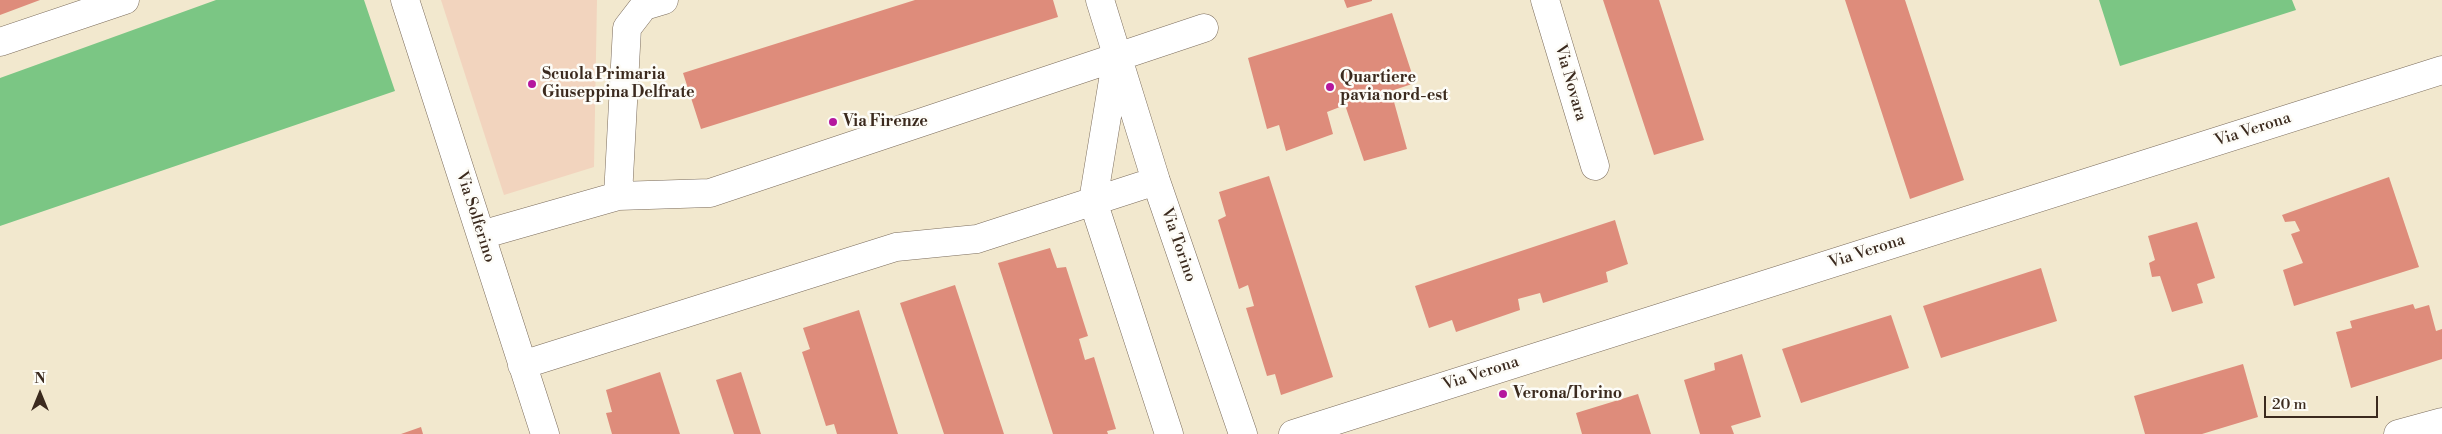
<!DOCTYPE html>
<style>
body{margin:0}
#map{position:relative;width:2442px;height:434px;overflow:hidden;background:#f2e8ce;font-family:"Libre Bodoni",serif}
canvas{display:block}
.north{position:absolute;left:15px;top:369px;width:50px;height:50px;-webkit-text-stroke:4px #fdfcf7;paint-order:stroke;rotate:0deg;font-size:14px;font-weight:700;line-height:20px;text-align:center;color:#3b2a1e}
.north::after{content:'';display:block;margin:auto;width:18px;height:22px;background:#3b2a1e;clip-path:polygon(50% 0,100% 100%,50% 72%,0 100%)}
.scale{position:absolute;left:2264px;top:396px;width:114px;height:22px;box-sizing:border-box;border:2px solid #3b2a1e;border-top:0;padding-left:6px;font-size:15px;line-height:18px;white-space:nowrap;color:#3b2a1e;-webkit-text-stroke:4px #fdfcf7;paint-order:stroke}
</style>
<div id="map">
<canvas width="2442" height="434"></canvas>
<div class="north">N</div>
<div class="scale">20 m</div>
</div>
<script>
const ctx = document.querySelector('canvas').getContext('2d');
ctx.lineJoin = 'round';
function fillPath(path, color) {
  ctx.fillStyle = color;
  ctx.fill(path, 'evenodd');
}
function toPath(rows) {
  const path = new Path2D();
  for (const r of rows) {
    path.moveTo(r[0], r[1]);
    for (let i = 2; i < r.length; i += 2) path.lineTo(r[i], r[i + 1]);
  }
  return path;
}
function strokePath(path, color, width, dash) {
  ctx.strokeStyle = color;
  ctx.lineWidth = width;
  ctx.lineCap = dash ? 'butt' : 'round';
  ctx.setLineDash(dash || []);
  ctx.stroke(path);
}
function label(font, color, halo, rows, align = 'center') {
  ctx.font = font + ' "Libre Bodoni",serif';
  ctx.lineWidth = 5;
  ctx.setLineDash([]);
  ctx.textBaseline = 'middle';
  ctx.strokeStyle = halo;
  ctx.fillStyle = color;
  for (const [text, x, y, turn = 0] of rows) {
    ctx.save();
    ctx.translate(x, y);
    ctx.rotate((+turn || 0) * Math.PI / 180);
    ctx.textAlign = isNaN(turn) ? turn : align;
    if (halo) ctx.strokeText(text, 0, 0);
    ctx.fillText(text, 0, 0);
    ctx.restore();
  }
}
const built = toPath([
 [441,0,597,0,594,167,504,195]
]);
const green = toPath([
 [216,0,364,0,395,91,0,226,0,78],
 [2099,0,2292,0,2296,10,2120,66]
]);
const building = toPath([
 [0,0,40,0,0,15],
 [915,0,1053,0,1058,17,701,129,683,73],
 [1344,0,1372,0,1372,1,1347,8],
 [1603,0,1659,0,1704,140,1654,155],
 [1845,0,1905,0,1964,180,1910,199],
 [1392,13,1415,83,1391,91,1407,149,1364,161,1345,105,1327,112,1333,134,1286,151,1279,125,1267,129,1248,58],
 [1269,176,1333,377,1281,395,1275,374,1267,376,1246,308,1254,306,1248,285,1239,289,1218,220,1226,216,1219,192],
 [2389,177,2419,267,2294,306,2283,270,2303,263,2291,234,2300,231,2295,221,2285,222,2282,215],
 [1615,220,1628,264,1606,272,1608,282,1543,303,1540,293,1518,299,1520,310,1456,332,1452,320,1429,328,1415,286],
 [2197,222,2215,278,2197,284,2203,303,2172,312,2160,276,2152,277,2149,263,2155,260,2148,236],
 [1050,248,1057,268,1066,267,1088,336,1079,339,1085,360,1094,357,1116,429,1107,431,1108,434,1053,434,998,263],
 [2041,268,2057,321,1941,358,1923,306],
 [955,285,1004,434,944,434,900,303],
 [2413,304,2415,309,2429,305,2436,331,2442,329,2442,359,2351,388,2336,332,2352,328,2350,321],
 [859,310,898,434,837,434,834,424,826,426,802,352,810,349,803,328],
 [1891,315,1909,368,1801,403,1782,349],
 [1742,354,1761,417,1731,426,1734,434,1700,434,1684,380,1715,370,1714,363],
 [2243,364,2258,417,2202,434,2145,434,2134,396],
 [660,372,680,434,612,434,606,413,612,412,606,390],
 [741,372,761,434,734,434,716,380],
 [1638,394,1651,434,1582,434,1576,413],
 [421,427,423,434,401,434]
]);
const minor = toPath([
 [405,0,545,434],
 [1100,0,1156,181,1243,434],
 [1545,0,1595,166],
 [0,42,125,0],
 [1116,62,1093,201,1169,434],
 [618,196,627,28,644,6,664,0],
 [481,235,618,196,710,193,1204,28],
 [522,365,896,247,977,239,1156,181],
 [1293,434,2442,70],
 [2398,434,2442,422]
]);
const markers = [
 [532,84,5,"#b5179e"],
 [1330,87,5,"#b5179e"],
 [833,122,5,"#b5179e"],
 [1503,394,5,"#b5179e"]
];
const poiNames = [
 ["Scuola Primaria",542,75],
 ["Giuseppina Delfrate",542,93],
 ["Quartiere",1340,78],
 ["pavia nord-est",1340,96],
 ["Via Firenze",843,122],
 ["Verona/Torino",1513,394]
];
const streetNames = [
 ["Via Novara",1570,83,74],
 ["Via Verona",2253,130,-18],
 ["Via Solferino",475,217,72],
 ["Via Torino",1178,245,71],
 ["Via Verona",1867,252,-18],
 ["Via Verona",1481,374,-18]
];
fillPath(built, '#f2d4be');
fillPath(green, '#7bc684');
fillPath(building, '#de8c7b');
strokePath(minor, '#7b6c5c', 29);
strokePath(minor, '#fff', 28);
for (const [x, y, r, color] of markers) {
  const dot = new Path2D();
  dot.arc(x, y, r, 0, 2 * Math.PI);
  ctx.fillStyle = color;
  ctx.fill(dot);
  strokePath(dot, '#fdfcf7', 2);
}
label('bold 16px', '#3b2a1e', '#fdfcf7', poiNames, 'left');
label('16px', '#3b2a1e', '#fdfcf7', streetNames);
</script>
